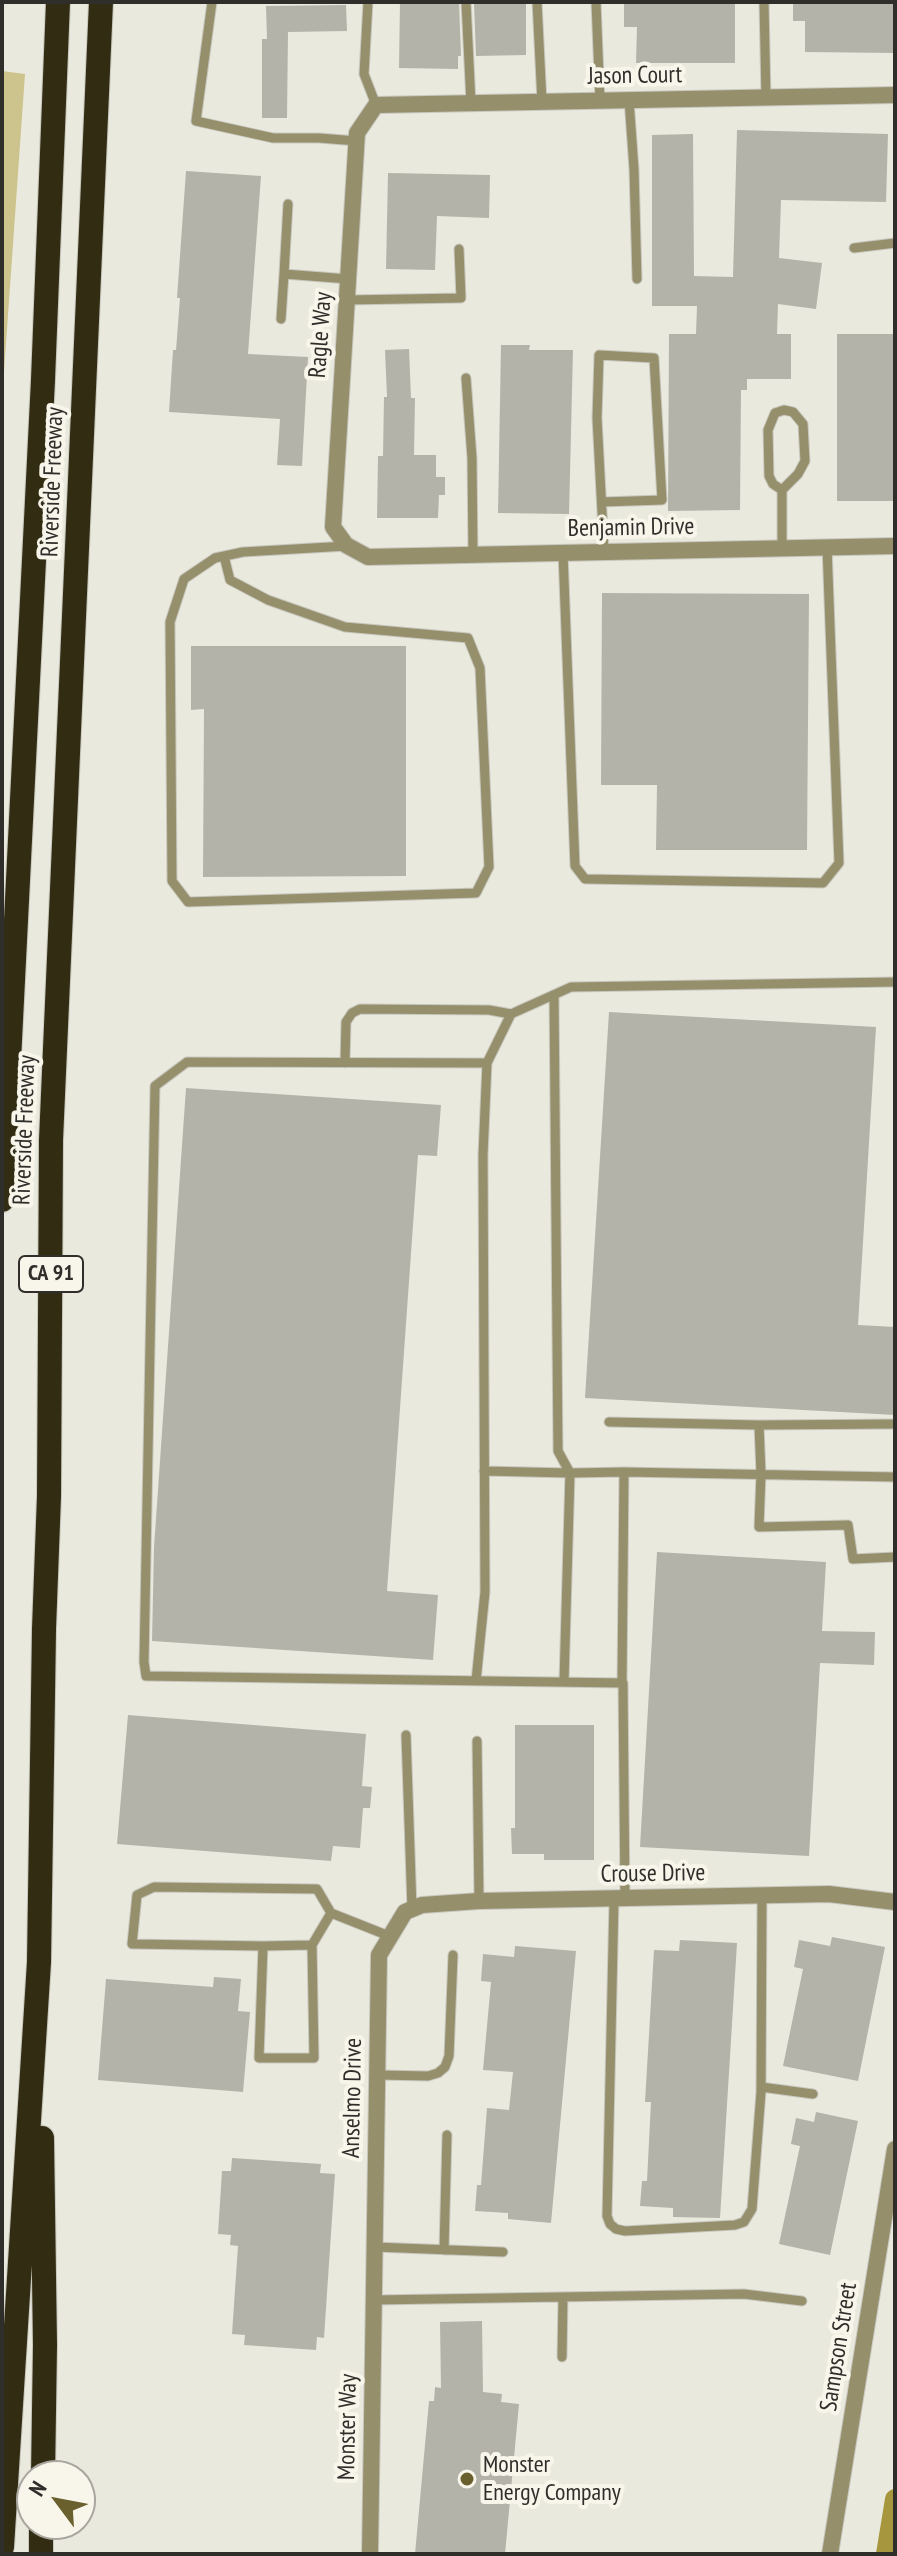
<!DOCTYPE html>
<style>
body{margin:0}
#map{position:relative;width:897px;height:2556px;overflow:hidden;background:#eae9de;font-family:"PT Sans Narrow",sans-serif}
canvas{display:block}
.frame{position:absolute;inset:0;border:4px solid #2f2e2a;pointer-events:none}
.north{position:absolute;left:16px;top:2460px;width:80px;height:80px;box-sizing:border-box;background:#f8f6eb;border:2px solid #a8a69e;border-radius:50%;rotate:302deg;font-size:22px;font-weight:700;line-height:32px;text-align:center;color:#2f2e2a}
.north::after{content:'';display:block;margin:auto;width:28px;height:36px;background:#6a602d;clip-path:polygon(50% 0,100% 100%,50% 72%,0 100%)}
</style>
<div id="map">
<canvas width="897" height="2556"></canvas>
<div class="frame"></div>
<div class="north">N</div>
</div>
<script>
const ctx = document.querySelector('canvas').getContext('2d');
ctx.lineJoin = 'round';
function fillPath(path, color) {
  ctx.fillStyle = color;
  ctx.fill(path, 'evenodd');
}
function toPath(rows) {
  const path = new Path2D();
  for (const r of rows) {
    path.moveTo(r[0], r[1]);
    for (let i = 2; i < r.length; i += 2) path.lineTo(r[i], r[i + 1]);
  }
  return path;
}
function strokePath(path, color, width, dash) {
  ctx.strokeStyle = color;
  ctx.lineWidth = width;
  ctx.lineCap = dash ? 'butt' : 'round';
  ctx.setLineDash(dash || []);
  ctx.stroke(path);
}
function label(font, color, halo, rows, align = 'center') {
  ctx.font = font + ' "PT Sans Narrow",sans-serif';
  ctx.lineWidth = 8;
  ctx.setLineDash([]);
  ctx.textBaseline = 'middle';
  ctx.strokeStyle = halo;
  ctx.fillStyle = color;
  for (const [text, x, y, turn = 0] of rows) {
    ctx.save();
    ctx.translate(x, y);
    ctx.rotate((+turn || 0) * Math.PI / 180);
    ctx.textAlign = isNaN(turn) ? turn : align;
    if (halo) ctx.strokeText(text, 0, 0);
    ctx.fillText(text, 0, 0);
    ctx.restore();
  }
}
const green = toPath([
 [2,71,25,74,2,400]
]);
const canal = toPath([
 [886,2554,895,2499]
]);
const building = toPath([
 [400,2,459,2,461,56,458,56,458,69,399,68],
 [474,2,526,2,526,55,476,56],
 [624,2,735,2,735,63,636,63,637,27,624,27],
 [793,2,895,2,895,53,805,52,805,21,793,21],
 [346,5,347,31,288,32,287,118,262,118,262,39,267,39,266,6],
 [737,130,888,134,886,202,781,200,779,258,822,263,816,309,778,304,777,334,791,334,791,379,747,379,747,390,741,390,740,510,668,511,669,334,696,334,697,306,652,306,652,135,693,134,694,276,733,277],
 [186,171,261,176,248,354,308,357,302,466,277,465,280,419,169,412,173,350,176,350,180,298,177,298],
 [388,173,490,175,489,218,437,216,435,270,386,269],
 [837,334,895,334,895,501,837,501],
 [501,345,530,345,529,350,573,350,569,514,498,513],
 [409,349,411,398,415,398,414,455,436,455,436,477,445,477,445,495,439,495,438,518,377,518,378,456,383,456,384,397,387,397,385,350],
 [602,593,809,594,807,850,656,850,657,785,601,785],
 [191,646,406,646,406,876,203,877,204,709,191,710],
 [609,1012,876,1027,858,1325,895,1327,895,1415,585,1398],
 [186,1088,441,1105,437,1156,418,1155,387,1591,438,1595,433,1660,152,1641,154,1547],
 [657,1552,826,1562,822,1631,875,1632,874,1665,820,1663,809,1856,640,1847],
 [128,1715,366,1734,362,1786,372,1787,370,1808,363,1808,360,1848,333,1846,331,1861,117,1844],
 [515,1725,594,1725,594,1860,544,1860,544,1854,512,1854,511,1828,515,1828],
 [832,1937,885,1947,858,2081,783,2066,803,1969,794,1967,799,1940,830,1946],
 [680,1940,737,1943,720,2218,673,2217,673,2208,640,2206,642,2181,647,2181,651,2102,645,2102,654,1950,679,1951],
 [515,1946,576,1951,551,2223,508,2219,508,2213,475,2211,477,2185,481,2185,487,2108,509,2110,513,2072,483,2070,491,1982,481,1981,483,1954,514,1957],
 [214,1977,241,1979,238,2011,250,2012,243,2092,98,2080,106,1979,213,1987],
 [816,2112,858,2121,830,2255,779,2244,800,2146,791,2144,796,2118,814,2122],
 [232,2158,321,2164,320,2173,335,2174,324,2338,317,2337,316,2350,244,2345,245,2335,232,2334,238,2246,230,2245,231,2235,218,2234,222,2171,231,2171],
 [482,2321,483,2392,502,2394,501,2402,519,2404,505,2554,415,2554,429,2401,434,2401,435,2387,441,2388,440,2322]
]);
const service = toPath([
 [212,2,196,121,273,138,319,138,357,141],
 [368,2,364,74,376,105],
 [466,2,471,103],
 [537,2,542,102],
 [596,2,600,101],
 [764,2,766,98],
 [629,100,634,169,637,279],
 [288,204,284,274,348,279],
 [854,248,895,243],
 [347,300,461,298,459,249],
 [281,319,284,274],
 [466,378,472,458,473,555],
 [782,490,773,484,769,476,768,430,775,413,784,410,793,412,803,424,805,461,798,474,782,490,782,548],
 [602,502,662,500,654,358,599,355,597,418,603,531,604,552],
 [563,553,575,866,585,879,823,883,839,863,827,547],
 [224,556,230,580,268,600,345,627,468,638,480,668,489,867,476,893,188,902,172,881,170,622,184,579,215,558,243,552,347,546],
 [554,995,558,1451,570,1473,624,1472,622,1683],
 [345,1063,346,1022,352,1013,360,1009,489,1010,511,1014],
 [609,1422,759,1425],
 [895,1424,759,1425,761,1474,759,1527,848,1525,853,1559,895,1557],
 [484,1471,570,1473,564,1682],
 [624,1472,895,1477],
 [476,1681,485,1592,483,1155,487,1063],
 [406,1735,412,1909],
 [477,1741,479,1901],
 [614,1899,607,2216,610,2224,616,2229,625,2231,735,2225,744,2222,752,2209,761,2092,762,1896],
 [625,1899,623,1683,146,1676,144,1662,155,1086,187,1062,487,1063,511,1014,571,987,895,982],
 [331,1913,317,1889,154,1887,137,1895,132,1944,263,1946,259,2058,314,2058,312,1945,331,1913,389,1936],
 [263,1946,312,1945],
 [378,2075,428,2076,438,2073,445,2067,449,2056,453,1955],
 [761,2087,813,2094],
 [375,2247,503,2252],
 [444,2250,447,2135],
 [374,2300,744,2294,802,2301],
 [562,2357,563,2297]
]);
const minor = toPath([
 [895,95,376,105,357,133,333,527,346,545,368,557,895,546],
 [370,2554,379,1955,405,1912,422,1905,479,1901,829,1894,895,1902]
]);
const tertiary = toPath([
 [830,2554,895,2149]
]);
const motorway = toPath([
 [2,1200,43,380,58,2],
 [42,2138,45,2345,43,2476],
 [2,2547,39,1962,44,1629,49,1496,51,1140,101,2],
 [41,2554,41,2524]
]);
const markers = [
 [467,2479,8,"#6a602d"]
];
const shields = [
 [51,1274,64]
];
const shieldNames = [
 ["CA 91",51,1274]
];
const streetNames = [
 ["Jason Court",635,76,-1],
 ["Ragle Way",321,335,-86],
 ["Riverside Freeway",53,482,-88],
 ["Benjamin Drive",631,528,-1],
 ["Riverside Freeway",25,1130,-88],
 ["Crouse Drive",653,1874,-1],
 ["Anselmo Drive",353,2098,-89],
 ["Sampson Street",839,2347,-81],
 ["Monster Way",348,2427,-89]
];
const poiNames = [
 ["Monster",483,2465],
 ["Energy Company",483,2493]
];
fillPath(green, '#cdc38c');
strokePath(canal, '#a6963e', 20);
fillPath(building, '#b4b3a9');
strokePath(service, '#c8c7be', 11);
strokePath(minor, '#c8c7be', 18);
strokePath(tertiary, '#c8c7be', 18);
strokePath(motorway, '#c8c7be', 26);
strokePath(service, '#958f6c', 9);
strokePath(minor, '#958f6c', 16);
strokePath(tertiary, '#958f6c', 16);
strokePath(motorway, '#322d12', 24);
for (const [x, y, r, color] of markers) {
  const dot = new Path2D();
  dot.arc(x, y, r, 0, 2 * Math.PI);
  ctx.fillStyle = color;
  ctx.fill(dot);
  strokePath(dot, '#f8f6eb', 3);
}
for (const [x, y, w] of shields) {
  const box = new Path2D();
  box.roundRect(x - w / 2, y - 18, w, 36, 6);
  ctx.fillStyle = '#f8f6eb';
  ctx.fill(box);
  strokePath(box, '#2f2e2a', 2);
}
label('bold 22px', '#2f2e2a', null, shieldNames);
label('24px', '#2f2e2a', '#f8f6eb', streetNames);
label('24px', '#2f2e2a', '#f8f6eb', poiNames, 'left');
</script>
